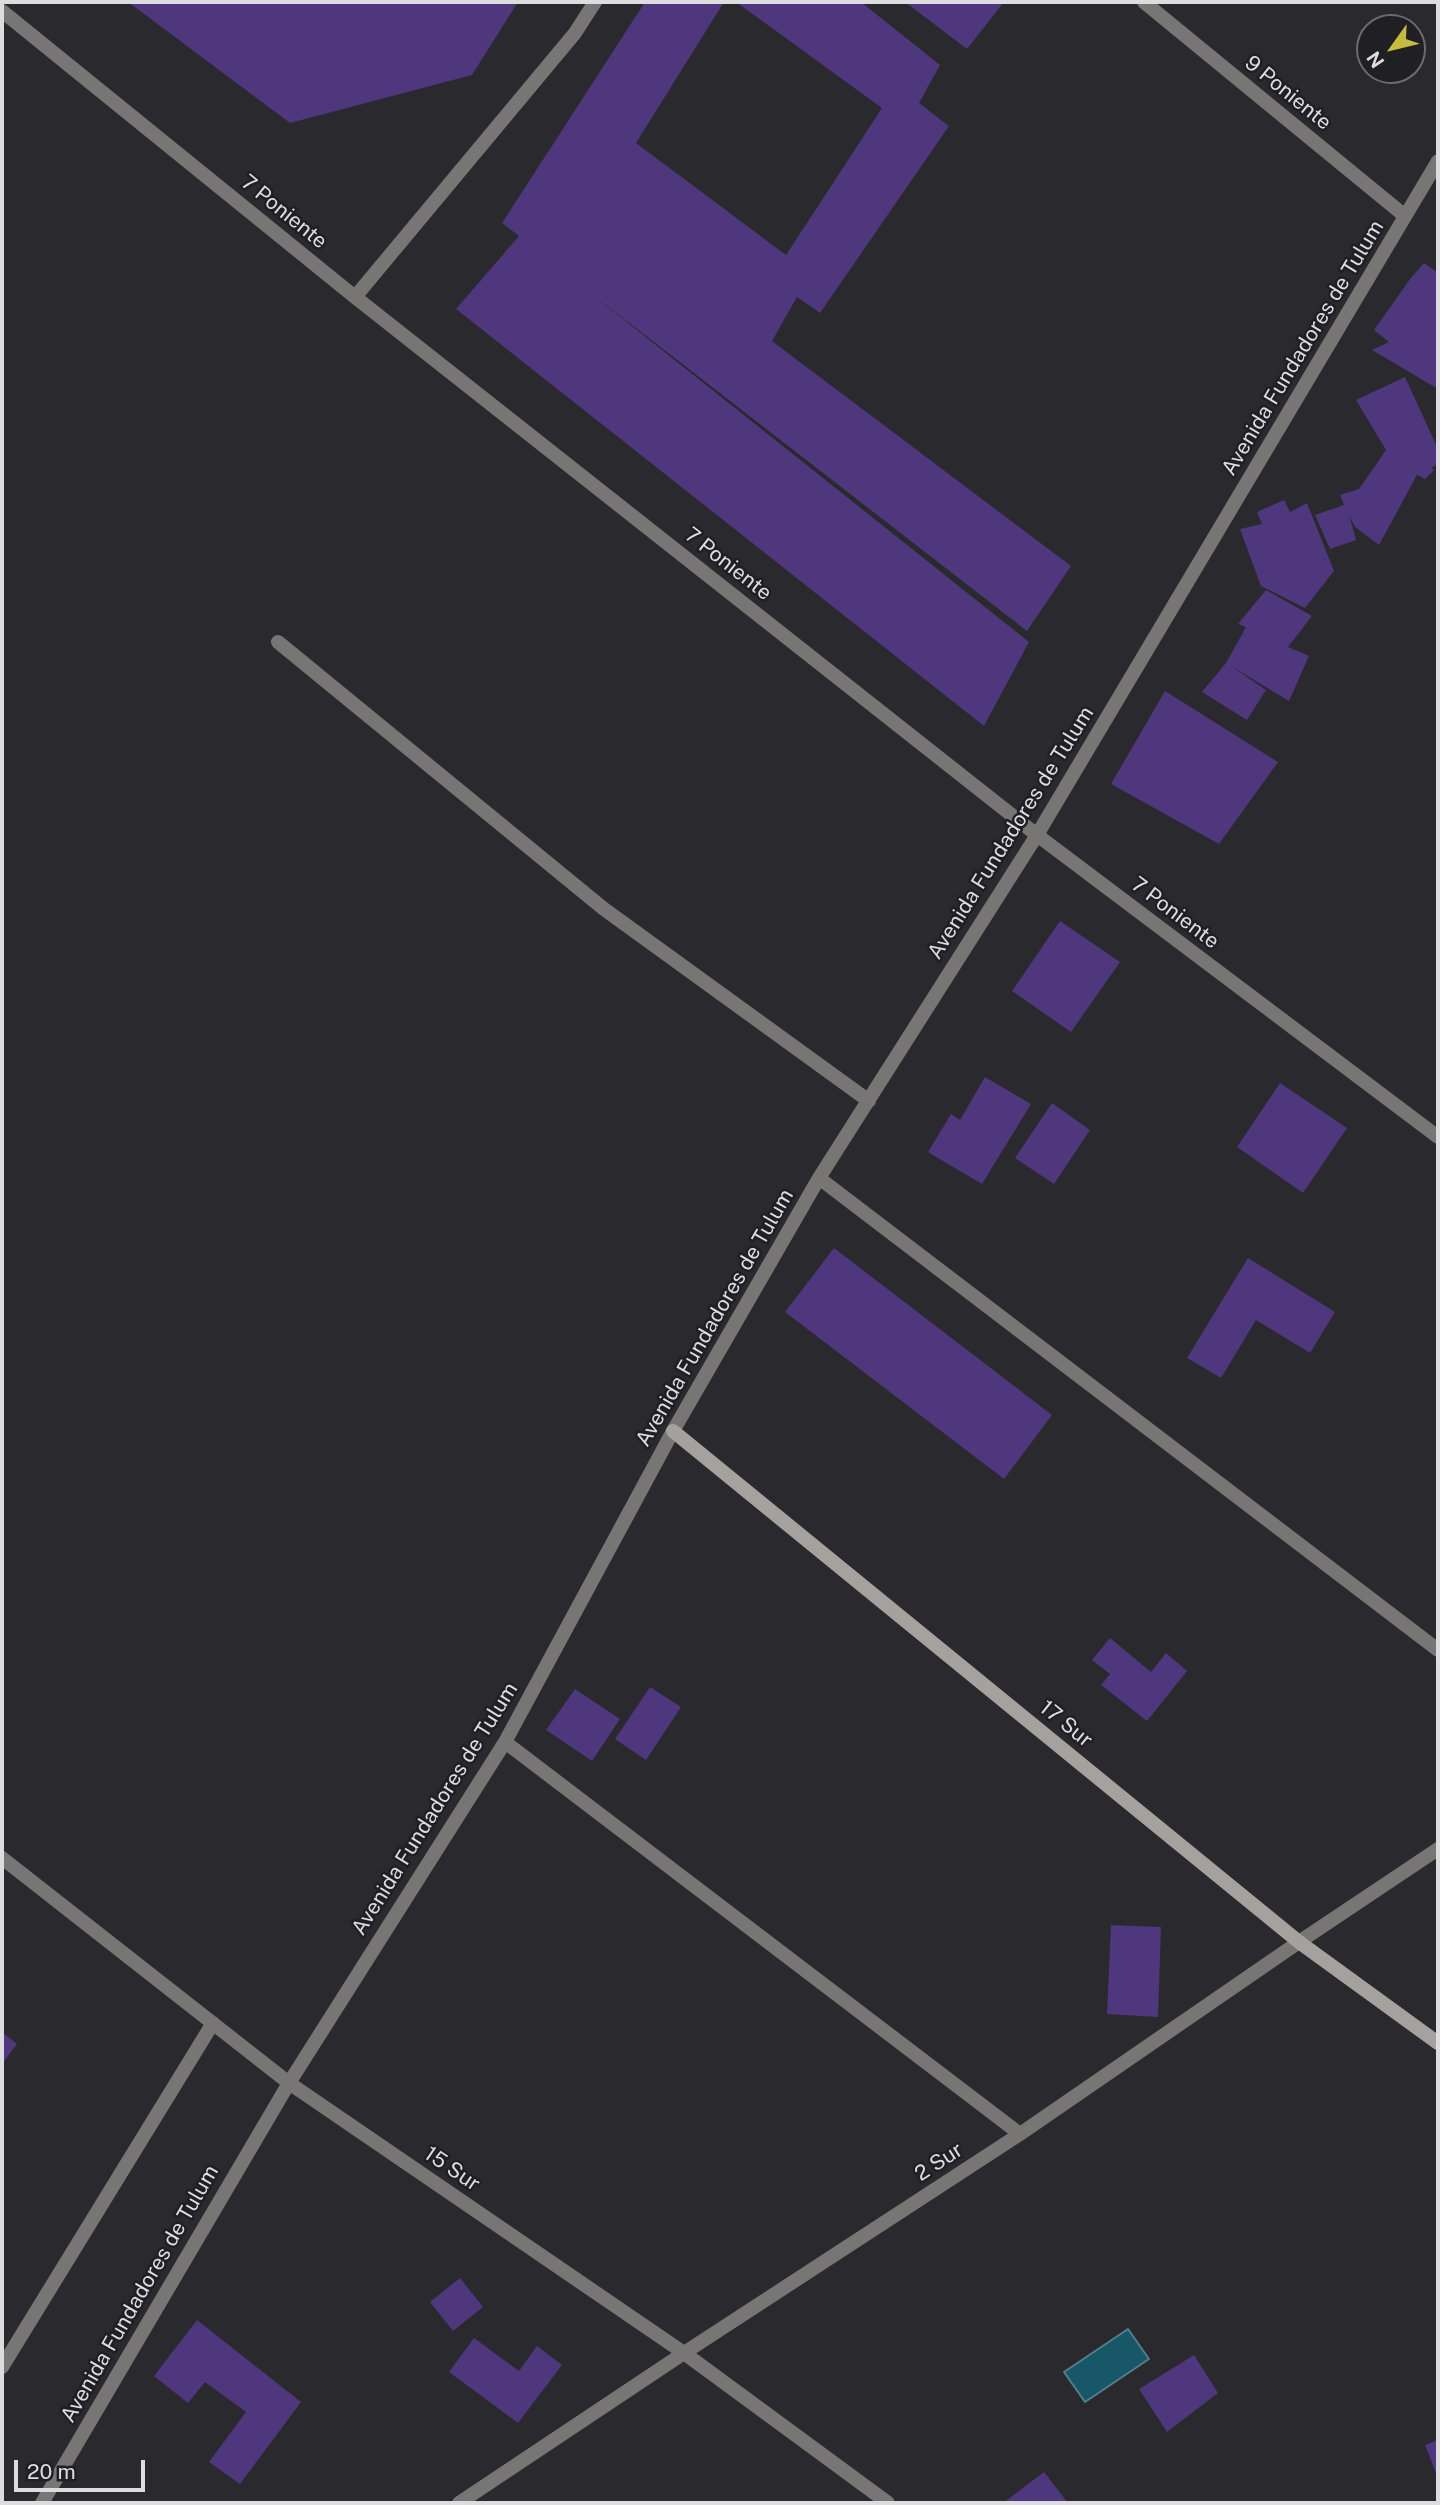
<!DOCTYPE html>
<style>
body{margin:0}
#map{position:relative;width:1440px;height:2505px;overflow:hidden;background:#2a292d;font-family:"Public Sans",sans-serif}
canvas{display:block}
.frame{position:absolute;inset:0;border:4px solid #dddcdf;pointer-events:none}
.north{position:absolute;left:1356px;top:14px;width:70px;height:70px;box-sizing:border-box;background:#201f23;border:2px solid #6c6b6e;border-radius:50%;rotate:236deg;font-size:19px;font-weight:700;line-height:28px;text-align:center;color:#dddcdf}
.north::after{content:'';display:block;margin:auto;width:24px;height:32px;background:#c5bc3d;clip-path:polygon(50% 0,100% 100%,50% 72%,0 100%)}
.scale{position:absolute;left:14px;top:2460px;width:131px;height:32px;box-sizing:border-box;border:4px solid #dddcdf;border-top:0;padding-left:9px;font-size:21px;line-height:24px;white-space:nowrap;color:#dddcdf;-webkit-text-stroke:5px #201f23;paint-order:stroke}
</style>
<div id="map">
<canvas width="1440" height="2505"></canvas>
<div class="frame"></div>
<div class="north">N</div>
<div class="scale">20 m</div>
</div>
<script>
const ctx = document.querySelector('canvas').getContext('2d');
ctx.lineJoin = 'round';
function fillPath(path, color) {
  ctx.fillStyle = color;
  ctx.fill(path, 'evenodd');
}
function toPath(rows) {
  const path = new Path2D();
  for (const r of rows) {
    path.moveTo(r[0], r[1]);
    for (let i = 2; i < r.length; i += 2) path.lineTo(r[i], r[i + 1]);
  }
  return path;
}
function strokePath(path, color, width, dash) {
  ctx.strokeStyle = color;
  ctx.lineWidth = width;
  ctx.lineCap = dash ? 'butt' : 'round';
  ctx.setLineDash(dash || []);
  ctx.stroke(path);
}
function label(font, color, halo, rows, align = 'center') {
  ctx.font = font + ' "Public Sans",sans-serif';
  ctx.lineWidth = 5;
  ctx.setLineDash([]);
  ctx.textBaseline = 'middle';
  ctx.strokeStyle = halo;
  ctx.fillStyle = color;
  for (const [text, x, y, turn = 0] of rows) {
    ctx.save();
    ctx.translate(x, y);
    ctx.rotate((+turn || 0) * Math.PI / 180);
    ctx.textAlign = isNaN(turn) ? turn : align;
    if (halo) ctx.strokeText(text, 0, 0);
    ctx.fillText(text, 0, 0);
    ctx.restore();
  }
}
const water = toPath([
 [1128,2329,1149,2359,1085,2402,1064,2372,1128,2329]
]);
const building = toPath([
 [128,2,518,2,472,75,290,123],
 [645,2,724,2,636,143,786,255,882,108,736,2,861,2,940,65,919,103,949,126,820,313,797,297,772,341,1071,566,1027,631,588,291,1029,642,984,726,456,309,519,236,502,223],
 [905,2,1004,2,967,49],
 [1424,263,1438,273,1438,389,1372,350,1389,342,1374,330,1410,279],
 [1405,377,1438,449,1438,464,1431,468,1434,470,1425,479,1417,475,1379,545,1355,527,1349,515,1356,540,1330,549,1315,515,1344,505,1340,495,1359,489,1386,450,1356,400],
 [1284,500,1290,512,1307,503,1334,571,1305,608,1261,586,1240,529,1262,524,1257,512],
 [1266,590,1312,616,1288,647,1309,656,1289,701,1231,666,1266,690,1247,720,1202,692,1226,663,1246,627,1238,624],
 [1165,691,1278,762,1219,844,1111,784],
 [1060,921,1120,962,1071,1032,1012,991],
 [985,1077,1031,1104,982,1184,928,1152,951,1114,960,1120],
 [1280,1083,1347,1128,1303,1193,1237,1147],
 [1052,1103,1090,1130,1054,1184,1015,1158],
 [834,1248,1052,1415,1004,1479,785,1312],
 [1248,1258,1335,1312,1310,1353,1256,1320,1221,1378,1187,1358],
 [1110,1638,1151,1672,1166,1653,1187,1671,1147,1721,1101,1685,1110,1674,1092,1660],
 [650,1687,681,1707,646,1760,615,1739],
 [575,1689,620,1719,592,1761,546,1730],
 [1111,1925,1161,1927,1158,2017,1107,2014],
 [2,2032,17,2044,2,2064],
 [460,2278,483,2307,453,2331,430,2302],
 [197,2320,301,2402,240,2484,209,2462,246,2412,205,2382,188,2403,154,2376],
 [474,2338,519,2371,537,2346,562,2365,518,2423,449,2372],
 [1194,2355,1218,2393,1167,2432,1139,2389],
 [1438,2440,1438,2478,1425,2445],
 [1044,2472,1068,2503,1003,2503]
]);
const street = toPath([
 [1144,2,1405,216],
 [2,11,355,297,1037,835,1438,1137],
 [355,297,575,33,595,2],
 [278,642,604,909,869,1101],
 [819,1178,1438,1650],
 [505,1742,1020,2134],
 [2,1858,289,2083,684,2353,888,2503],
 [2,2367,213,2023],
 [42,2503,289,2083,505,1742,673,1431,819,1178,1037,835,1438,161],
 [459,2503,684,2353,1020,2134,1299,1942,1438,1849]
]);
const secondary = toPath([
 [673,1431,1299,1942,1438,2043]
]);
const streetNames = [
 ["9 Poniente",1288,93,39],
 ["7 Poniente",284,212,39],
 ["Avenida Fundadores de Tulum",1303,348,-59],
 ["7 Poniente",728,564,38],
 ["Avenida Fundadores de Tulum",1011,833,-58],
 ["7 Poniente",1175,913,37],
 ["Avenida Fundadores de Tulum",715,1318,-60],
 ["17 Sur",1066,1724,39],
 ["Avenida Fundadores de Tulum",435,1809,-58],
 ["2 Sur",939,2162,-33],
 ["15 Sur",452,2169,34],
 ["Avenida Fundadores de Tulum",140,2294,-60]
];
fillPath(water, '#175768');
strokePath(water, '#527f8c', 2);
fillPath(building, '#4e377c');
strokePath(street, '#777674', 14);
strokePath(secondary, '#a4a19e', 14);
label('21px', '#dddcdf', '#201f23', streetNames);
</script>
